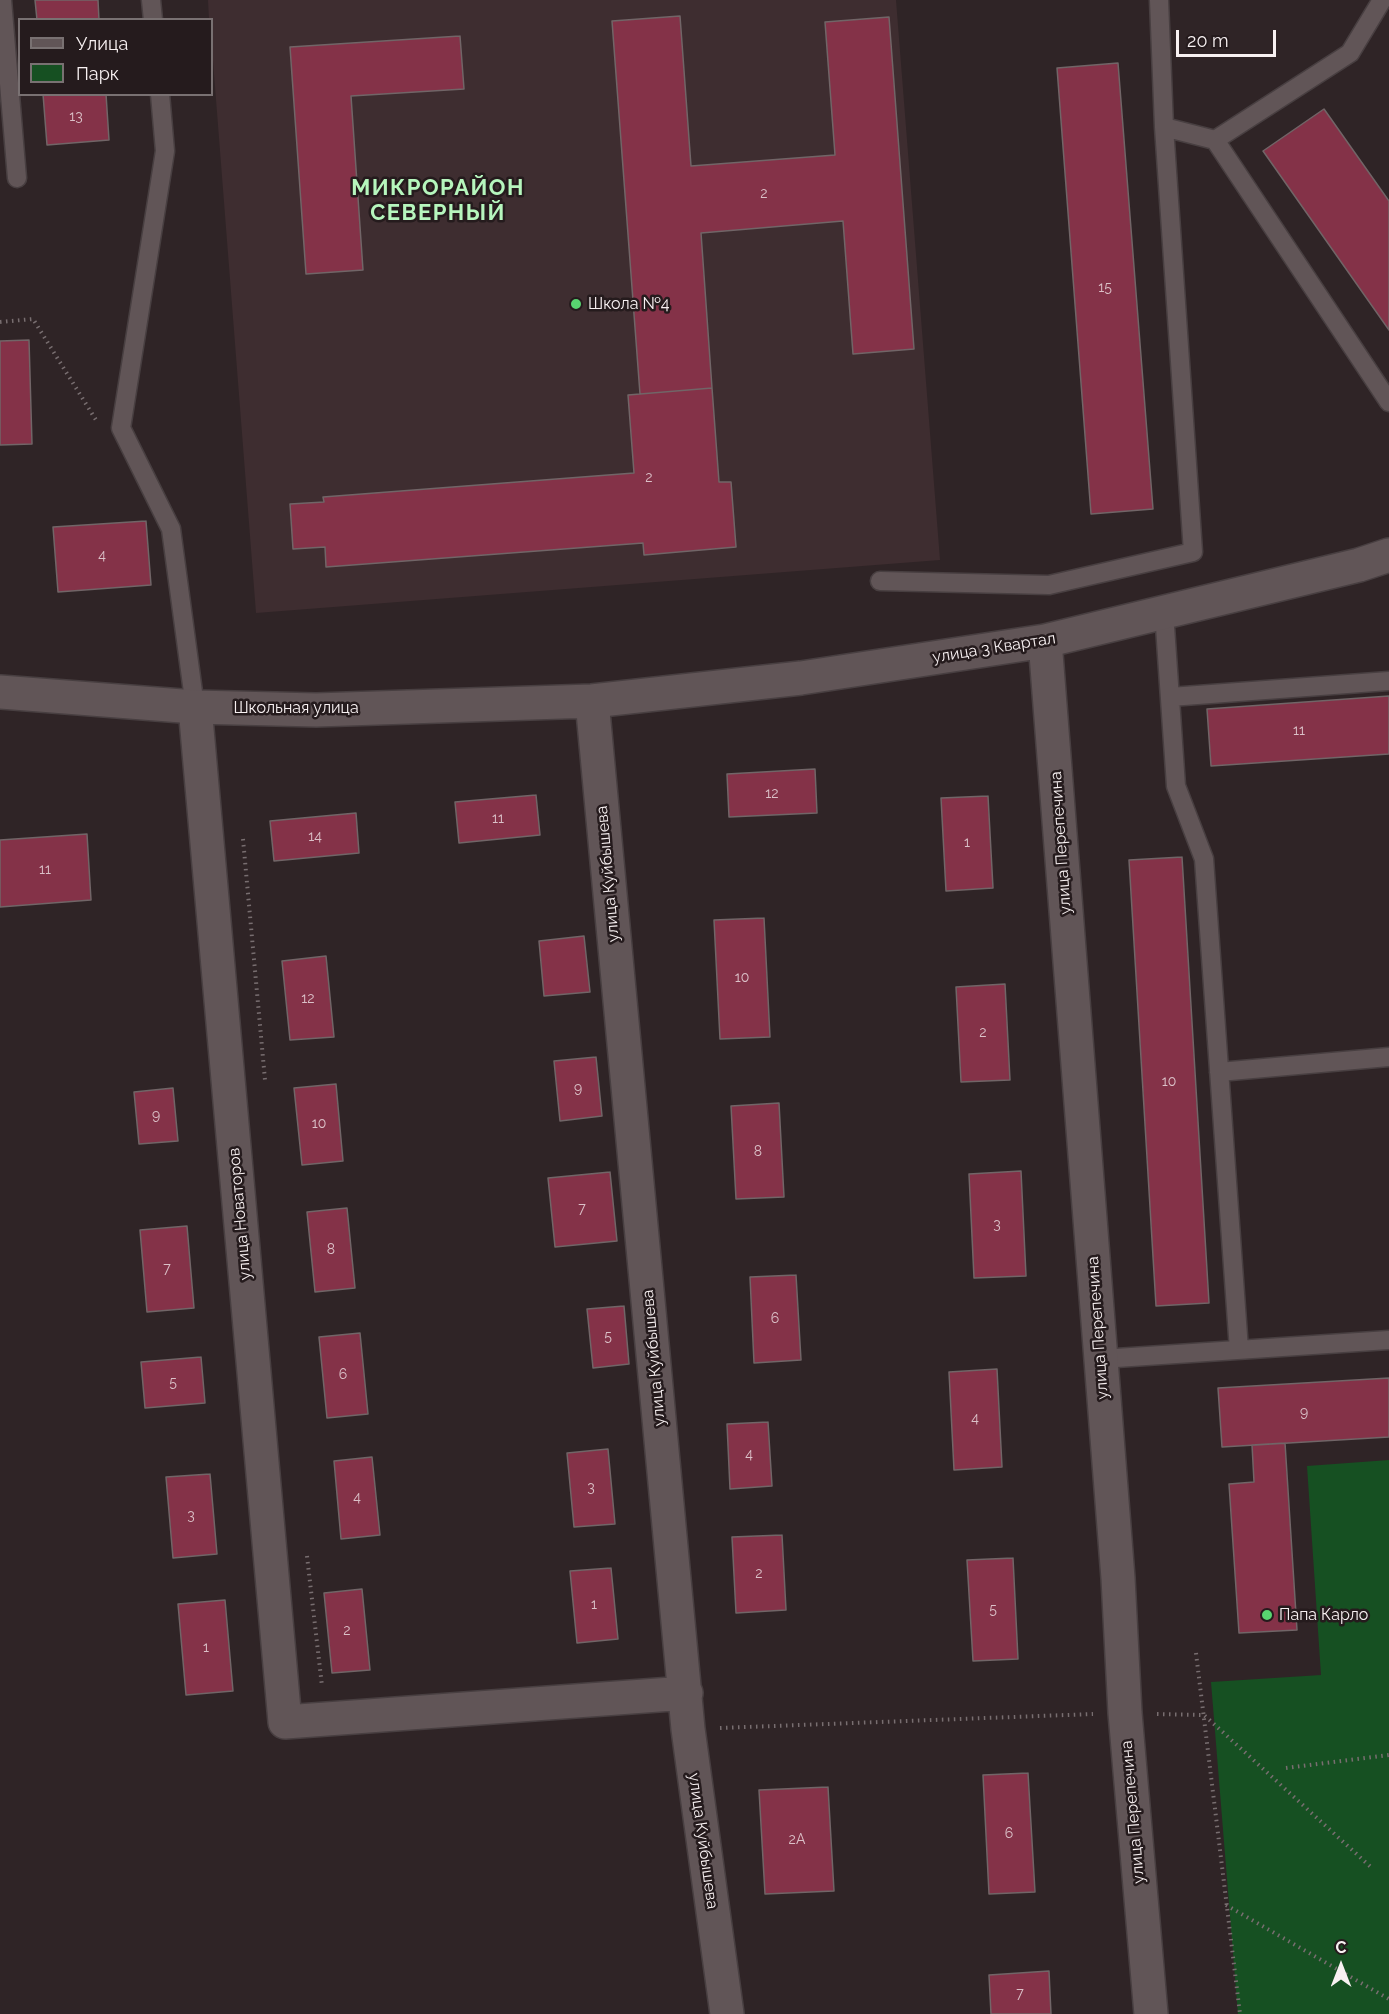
<!DOCTYPE html>
<meta charset="utf-8">
<style>
body{margin:0}
#map{position:relative;width:1389px;height:2014px;overflow:hidden;background:#2f2426;font-family:Raleway,sans-serif}
canvas{display:block}
.legend{position:absolute;left:18px;top:18px;width:195px;height:78px;box-sizing:border-box;background:#251b1d;border:2px solid #797172;margin:0;padding:8px 10px;list-style:none;font-size:18px;color:#f8f1f2}
.legend li{display:flex;align-items:center;gap:12px;height:30px}
.legend b{width:30px;border:2px solid #797172}
.north{position:absolute;left:1311px;top:1936px;width:60px;height:60px;-webkit-text-stroke:4px #251b1d;paint-order:stroke;rotate:0deg;font-size:16px;font-weight:700;line-height:24px;text-align:center;color:#f8f1f2}
.north::after{content:'';display:block;margin:auto;width:21px;height:27px;background:#f8f1f2;clip-path:polygon(50% 0,100% 100%,50% 72%,0 100%)}
.scale{position:absolute;left:1176px;top:30px;width:100px;height:27px;box-sizing:border-box;border:3px solid #f8f1f2;border-top:0;padding-left:8px;font-size:18px;line-height:21px;white-space:nowrap;color:#f8f1f2;-webkit-text-stroke:4px #251b1d;paint-order:stroke}
</style>
<div id="map">
<canvas width="1389" height="2014"></canvas>
<ul class="legend">
<li><b style="height:8px;background:#615557"></b>Улица</li>
<li><b style="height:16px;background:#165022"></b>Парк</li>
</ul>
<div class="north">С</div>
<div class="scale">20 m</div>
</div>
<script>
const ctx = document.querySelector('canvas').getContext('2d');
ctx.lineJoin = 'round';
function fillPath(path, color) {
  ctx.fillStyle = color;
  ctx.fill(path, 'evenodd');
}
function toPath(rows) {
  const path = new Path2D();
  for (const r of rows) {
    path.moveTo(r[0], r[1]);
    for (let i = 2; i < r.length; i += 2) path.lineTo(r[i], r[i + 1]);
  }
  return path;
}
function strokePath(path, color, width, dash) {
  ctx.strokeStyle = color;
  ctx.lineWidth = width;
  ctx.lineCap = dash ? 'butt' : 'round';
  ctx.setLineDash(dash || []);
  ctx.stroke(path);
}
function label(font, color, halo, rows, align = 'center') {
  ctx.font = font + ' Raleway,sans-serif';
  ctx.lineWidth = 5;
  ctx.setLineDash([]);
  ctx.textBaseline = 'middle';
  ctx.strokeStyle = halo;
  ctx.fillStyle = color;
  for (const [text, x, y, turn = 0] of rows) {
    ctx.save();
    ctx.translate(x, y);
    ctx.rotate((+turn || 0) * Math.PI / 180);
    ctx.textAlign = isNaN(turn) ? turn : align;
    if (halo) ctx.strokeText(text, 0, 0);
    ctx.fillText(text, 0, 0);
    ctx.restore();
  }
}
const built = toPath([
 [208,0,896,0,940,560,256,613,212,48,212,20,209,19]
]);
const green = toPath([
 [1389,1460,1389,2014,1238,2014,1211,1682,1321,1675,1307,1466]
]);
const building = toPath([
 [35,0,98,0,99,20,37,20,35,0],
 [680,16,691,166,835,155,825,22,889,17,914,349,853,354,843,221,701,233,712,388,640,394,612,21,680,16],
 [460,36,464,89,351,96,363,270,306,274,290,47,460,36],
 [1118,63,1153,509,1091,514,1057,68,1118,63],
 [43,94,106,94,109,140,47,145,43,94],
 [1324,109,1389,201,1389,330,1263,151,1324,109],
 [29,340,32,444,0,445,0,341,29,340],
 [712,388,719,482,731,482,736,547,644,555,643,543,326,567,325,547,293,549,290,504,324,502,323,497,634,473,628,395,712,388],
 [146,521,151,585,58,592,53,527,146,521],
 [1389,696,1389,754,1211,766,1207,709,1389,696],
 [815,769,817,813,729,817,727,774,815,769],
 [536,795,540,835,459,843,455,802,536,795],
 [988,796,993,888,946,891,941,798,988,796],
 [356,813,359,853,274,861,270,821,356,813],
 [87,834,91,900,0,907,0,840,87,834],
 [1182,857,1209,1303,1156,1306,1129,860,1182,857],
 [764,918,770,1037,720,1039,714,920,764,918],
 [584,936,590,992,544,996,539,941,584,936],
 [326,956,334,1037,290,1040,282,961,326,956],
 [1005,984,1010,1080,961,1082,956,987,1005,984],
 [596,1057,602,1116,560,1121,554,1061,596,1057],
 [336,1084,343,1161,302,1165,294,1088,336,1084],
 [173,1088,178,1141,139,1144,134,1092,173,1088],
 [779,1103,784,1197,736,1199,731,1106,779,1103],
 [1021,1171,1026,1276,974,1278,969,1174,1021,1171],
 [610,1172,617,1241,555,1247,548,1178,610,1172],
 [347,1208,355,1288,315,1292,307,1212,347,1208],
 [187,1226,194,1308,147,1312,140,1230,187,1226],
 [796,1275,801,1360,754,1363,750,1277,796,1275],
 [624,1306,629,1364,593,1368,587,1309,624,1306],
 [360,1333,368,1414,327,1418,319,1337,360,1333],
 [201,1357,205,1403,145,1408,141,1362,201,1357],
 [997,1369,1002,1467,954,1470,949,1372,997,1369],
 [1389,1378,1389,1437,1222,1447,1218,1388,1389,1378],
 [768,1422,772,1486,730,1489,727,1424,768,1422],
 [1285,1443,1297,1630,1239,1633,1229,1484,1254,1482,1252,1445,1285,1443],
 [608,1449,615,1524,574,1527,567,1453,608,1449],
 [372,1457,380,1535,341,1539,334,1461,372,1457],
 [210,1474,217,1554,173,1558,166,1477,210,1474],
 [782,1535,786,1610,736,1613,732,1537,782,1535],
 [1013,1558,1018,1659,973,1661,967,1560,1013,1558],
 [611,1568,618,1639,577,1643,570,1571,611,1568],
 [362,1589,370,1670,332,1673,324,1593,362,1589],
 [225,1600,233,1691,186,1695,178,1604,225,1600],
 [1028,1773,1035,1892,989,1894,983,1775,1028,1773],
 [828,1787,834,1891,765,1894,759,1790,828,1787],
 [1049,1971,1051,2014,991,2014,989,1975,1049,1971]
]);
const path = toPath([
 [0,322,33,319,96,420],
 [243,839,265,1080],
 [307,1556,322,1686],
 [1196,1653,1240,2014],
 [1157,1714,1204,1715,1373,1869],
 [720,1728,1093,1714],
 [1286,1768,1389,1755],
 [1226,1905,1389,1999]
]);
const lane = toPath([
 [2,0,17,178],
 [151,0,153,20],
 [160,94,165,151,121,428,171,529,195,707],
 [1164,127,1215,140,1350,53,1382,0],
 [1215,140,1389,402],
 [880,581,1049,585,1193,552,1164,127,1159,0],
 [1164,612,1176,786,1204,859,1239,1350],
 [1170,697,1389,681],
 [1219,1072,1389,1057],
 [1101,1359,1389,1340]
]);
const street = toPath([
 [1045,641,1118,1578,1125,1713,1151,2014],
 [0,692,195,707,316,710,592,701,801,678,1045,641,1359,565,1389,555],
 [592,701,688,1729,727,2014],
 [195,707,285,1722,686,1693]
]);
const markers = [
 [576,304,6,"#58d570"],
 [1267,1615,6,"#58d570"]
];
const numberNames = [
 ["13",76,117],
 ["2",764,194],
 ["15",1105,288],
 ["2",649,478],
 ["4",102,556],
 ["11",1299,731],
 ["12",772,794],
 ["11",498,819],
 ["14",315,837],
 ["1",967,843],
 ["11",45,870],
 ["10",742,978],
 ["12",308,999],
 ["2",983,1033],
 ["10",1169,1082],
 ["9",578,1089],
 ["9",156,1116],
 ["10",319,1124],
 ["8",758,1152],
 ["7",582,1209],
 ["3",997,1225],
 ["8",331,1250],
 ["7",167,1269],
 ["6",775,1319],
 ["5",608,1337],
 ["6",343,1375],
 ["5",173,1383],
 ["9",1304,1413],
 ["4",975,1419],
 ["4",749,1455],
 ["3",591,1488],
 ["4",357,1498],
 ["3",191,1516],
 ["2",759,1574],
 ["1",594,1605],
 ["5",993,1610],
 ["2",347,1631],
 ["1",206,1648],
 ["6",1009,1834],
 ["2А",797,1840],
 ["7",1020,1994]
];
const poiNames = [
 ["Школа №4",588,304],
 ["Папа Карло",1279,1615]
];
const streetNames = [
 ["улица 3 Квартал",994,648,-9],
 ["Школьная улица",296,708],
 ["улица Перепечина",1061,843,-94],
 ["улица Куйбышева",608,874,-95],
 ["улица Новаторов",240,1214,-95],
 ["улица Перепечина",1098,1328,-94],
 ["улица Куйбышева",654,1358,-95],
 ["улица Перепечина",1133,1812,-95],
 ["улица Куйбышева",703,1841,82]
];
const districtNames = [
 ["МИКРОРАЙОН",438,188],
 ["СЕВЕРНЫЙ",438,213]
];
fillPath(built, '#3e2d30');
fillPath(green, '#165022');
fillPath(building, '#843248');
strokePath(building, '#716567', 1.5);
strokePath(lane, '#483f41', 21);
strokePath(street, '#483f41', 36);
strokePath(path, '#786e70', 4, [1.5, 4.5]);
strokePath(lane, '#615557', 18);
strokePath(street, '#615557', 33);
for (const [x, y, r, color] of markers) {
  const dot = new Path2D();
  dot.arc(x, y, r, 0, 2 * Math.PI);
  ctx.fillStyle = color;
  ctx.fill(dot);
  strokePath(dot, '#251b1d', 2);
}
label('14px', '#dbc1c8', null, numberNames);
label('16px', '#f8f1f2', '#251b1d', poiNames, 'left');
label('16px', '#f8f1f2', '#251b1d', streetNames);
ctx.letterSpacing = '1.5px';
label('bold 22px', '#b6f6bd', '#251b1d', districtNames);
ctx.letterSpacing = '0px';
</script>
